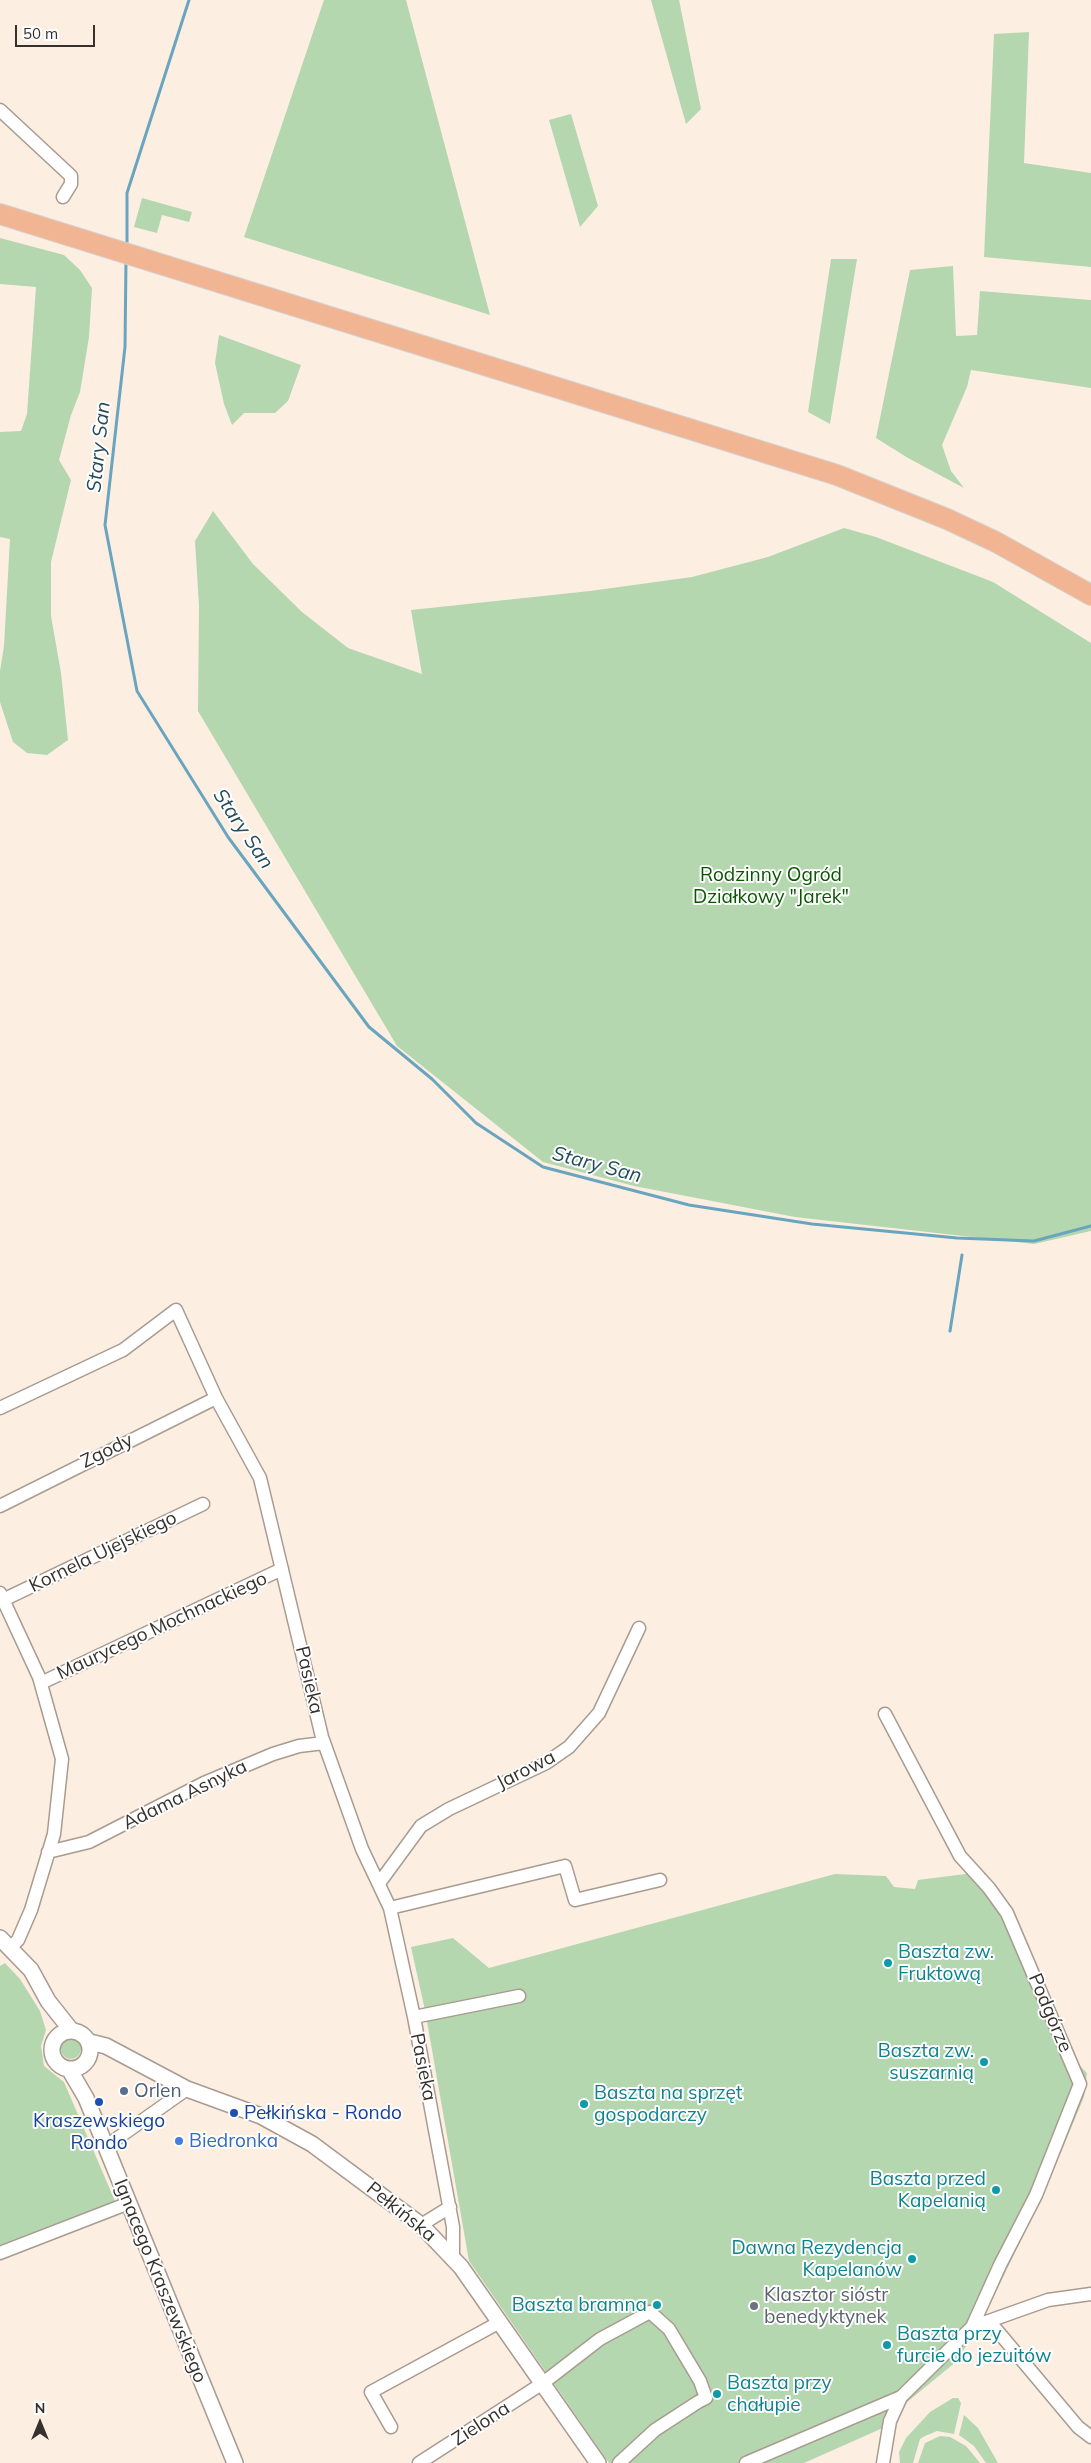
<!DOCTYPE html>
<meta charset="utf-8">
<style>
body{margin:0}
#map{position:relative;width:1091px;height:2463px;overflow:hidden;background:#fdeee2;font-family:Mulish,sans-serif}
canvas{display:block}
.north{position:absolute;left:15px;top:2398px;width:50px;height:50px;-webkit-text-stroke:4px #fefefe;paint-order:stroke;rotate:0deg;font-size:14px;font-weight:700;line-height:20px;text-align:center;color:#36312c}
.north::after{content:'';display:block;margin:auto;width:18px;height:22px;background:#36312c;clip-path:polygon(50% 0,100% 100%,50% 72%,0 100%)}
.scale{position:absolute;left:15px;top:25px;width:80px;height:22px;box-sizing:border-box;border:2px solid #36312c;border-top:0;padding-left:6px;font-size:15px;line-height:18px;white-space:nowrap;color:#36312c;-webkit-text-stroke:4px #fefefe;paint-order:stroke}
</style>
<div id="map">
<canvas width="1091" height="2463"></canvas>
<div class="north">N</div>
<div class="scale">50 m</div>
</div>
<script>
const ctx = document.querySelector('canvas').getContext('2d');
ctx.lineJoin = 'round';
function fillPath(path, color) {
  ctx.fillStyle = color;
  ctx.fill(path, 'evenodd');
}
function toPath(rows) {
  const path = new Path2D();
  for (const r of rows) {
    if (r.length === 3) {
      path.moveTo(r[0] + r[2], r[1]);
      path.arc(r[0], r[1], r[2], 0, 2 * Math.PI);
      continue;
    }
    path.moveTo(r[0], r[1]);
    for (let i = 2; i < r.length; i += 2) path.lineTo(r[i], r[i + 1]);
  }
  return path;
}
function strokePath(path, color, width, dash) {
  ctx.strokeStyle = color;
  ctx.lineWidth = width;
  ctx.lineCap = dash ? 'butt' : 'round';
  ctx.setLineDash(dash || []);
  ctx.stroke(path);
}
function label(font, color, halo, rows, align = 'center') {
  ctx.font = font + ' Mulish,sans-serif';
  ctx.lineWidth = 4;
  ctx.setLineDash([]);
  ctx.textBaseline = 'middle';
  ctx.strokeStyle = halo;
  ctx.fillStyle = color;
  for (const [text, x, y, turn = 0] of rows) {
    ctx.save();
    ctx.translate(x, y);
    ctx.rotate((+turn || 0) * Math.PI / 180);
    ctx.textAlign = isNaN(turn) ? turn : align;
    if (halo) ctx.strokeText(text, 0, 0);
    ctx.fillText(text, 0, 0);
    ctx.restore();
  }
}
const green = toPath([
 [324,0,406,0,490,315,244,237],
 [651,0,679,0,701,109,686,124],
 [1029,32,1024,163,1091,173,1091,267,984,257,994,34],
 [571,114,598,206,580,227,549,120],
 [142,198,192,212,189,222,162,215,157,233,134,227],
 [0,238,64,255,80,270,92,288,89,337,80,392,71,415,59,460,71,480,51,562,51,616,61,673,68,740,47,755,27,753,13,742,0,702,0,671,4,646,10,539,0,537,0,432,21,431,27,414,36,287,0,284],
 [831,259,857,259,830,424,808,412],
 [953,266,956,336,977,335,980,291,1091,300,1091,388,971,370,967,387,942,445,951,471,964,488,908,458,876,438,910,270],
 [219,335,301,365,288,401,275,413,244,413,232,425,224,404,215,363],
 [213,511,253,564,302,612,348,648,422,674,411,610,590,591,692,577,768,557,844,528,876,537,993,582,1091,643,1091,1231,1034,1244,795,1217,634,1186,543,1162,397,1046,198,711,199,606,195,541],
 [981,1872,1078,2064,1087,2073,1084,2097,1049,2181,986,2313,957,2361,906,2403,894,2423,804,2463,609,2463,469,2261,425,2010,411,1947,453,1938,489,1968,835,1874,886,1876,894,1887,915,1889,918,1880],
 [5,1963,20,1979,40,2011,46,2030,41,2046,44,2066,64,2082,115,2201,0,2246,0,1966],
 [71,2049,10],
 [953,2398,958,2398,961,2403,954,2434,937,2431,925,2436,920,2439,913,2463,900,2463,899,2452,906,2438,930,2412],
 [964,2415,978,2428,998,2463,986,2463,974,2446,959,2435],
 [940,2436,950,2437,966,2446,980,2463,918,2463,925,2443]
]);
const stream = toPath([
 [127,247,127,193,189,0],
 [126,261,125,347,105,525,137,691,228,837,369,1027,432,1079,476,1123,543,1167,689,1205,812,1224,957,1238,1034,1241,1091,1226],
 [950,1331,962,1255]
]);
const minor = toPath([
 [0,110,71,176,71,184,63,197],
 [0,1408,123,1350,176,1310,216,1398,260,1478,322,1737,362,1849,390,1908,414,2017,453,2227,453,2258],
 [0,1506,216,1398],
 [0,1593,39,1677,62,1759,54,1834,31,1910,18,1940,10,1948],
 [3,1600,203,1504],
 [41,1683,282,1569],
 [885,1714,960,1856,989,1888,1007,1913,1080,2084,1036,2195,1000,2265,972,2327],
 [48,1852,89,1842,204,1783,273,1754,299,1746,324,1743],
 [380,1882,421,1826,449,1809,546,1763,569,1747,599,1713,639,1628],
 [390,1908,565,1866,575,1900,660,1880],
 [414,2017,519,1996],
 [105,2147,187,2089],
 [421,2225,450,2207],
 [0,2253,129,2203],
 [990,2322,1078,2427,1091,2437],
 [391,2427,371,2392,500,2322],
 [419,2463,543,2383,600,2339,650,2312,669,2329,700,2381,706,2398,698,2402,655,2430,619,2463],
 [746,2463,901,2397,972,2327,1048,2300,1091,2294],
 [883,2463,890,2421,901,2397]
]);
const tertiary = toPath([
 [0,1938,31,1970,48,2001,71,2030],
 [71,2050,19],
 [90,2042,106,2046,187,2089,261,2116,312,2144,421,2225,461,2267,598,2463],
 [69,2069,86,2098,235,2463]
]);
const primary = toPath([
 [0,214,837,475,947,519,996,542,1091,595]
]);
const markers = [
 [888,1963,5,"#0f9aa8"],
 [984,2062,5,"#0f9aa8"],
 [124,2091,5,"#5c6f8a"],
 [99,2102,5,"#1a4fb4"],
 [584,2104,5,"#0f9aa8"],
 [234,2113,5,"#1a4fb4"],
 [179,2141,5,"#3f7fe0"],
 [996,2190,5,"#0f9aa8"],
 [912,2259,5,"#0f9aa8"],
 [657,2305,5,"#0f9aa8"],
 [754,2306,5,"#6b7280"],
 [887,2345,5,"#0f9aa8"],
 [717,2394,5,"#0f9aa8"]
];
const parkNames = [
 ["Rodzinny Ogród",771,875],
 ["Działkowy \"Jarek\"",771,897]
];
const streetNames = [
 ["Zgody",107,1451,-26],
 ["Kornela Ujejskiego",103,1552,-26],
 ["Maurycego Mochnackiego",162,1626,-25],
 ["Pasieka",309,1680,77],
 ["Jarowa",526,1770,-27],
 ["Adama Asnyka",185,1795,-26],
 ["Podgórze",1050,2013,67],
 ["Pasieka",423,2067,79],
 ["Pełkińska",401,2212,39],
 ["Ignacego Kraszewskiego",160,2281,68],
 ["Zielona",481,2424,-33]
];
const cultureNames = [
 ["Baszta zw.",898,1952],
 ["Fruktową",898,1974],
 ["Baszta zw.",974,2051,"right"],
 ["suszarnią",974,2073,"right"],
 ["Baszta na sprzęt",594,2093],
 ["gospodarczy",594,2115],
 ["Baszta przed",986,2179,"right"],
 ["Kapelanią",986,2201,"right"],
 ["Dawna Rezydencja",902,2248,"right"],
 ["Kapelanów",902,2270,"right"],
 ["Baszta bramna",647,2305,"right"],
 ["Baszta przy",897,2334],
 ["furcie do jezuitów",897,2356],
 ["Baszta przy",727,2383],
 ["chałupie",727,2405]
];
const serviceNames = [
 ["Orlen",134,2091]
];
const transitNames = [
 ["Pełkińska - Rondo",244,2113],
 ["Kraszewskiego",99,2121,"center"],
 ["Rondo",99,2143,"center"]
];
const shopNames = [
 ["Biedronka",189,2141]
];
const worshipNames = [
 ["Klasztor sióstr",764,2295],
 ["benedyktynek",764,2317]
];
const waterNames = [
 ["Stary San",99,447,-84],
 ["Stary San",243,829,56],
 ["Stary San",597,1165,15]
];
fillPath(green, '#b4d7af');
strokePath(stream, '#69a5be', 3);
strokePath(minor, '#a89b90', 15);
strokePath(tertiary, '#a89b90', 18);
strokePath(primary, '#d3d2d1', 22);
strokePath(minor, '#fff', 12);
strokePath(tertiary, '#fff', 15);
strokePath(primary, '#f2b593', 20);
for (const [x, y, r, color] of markers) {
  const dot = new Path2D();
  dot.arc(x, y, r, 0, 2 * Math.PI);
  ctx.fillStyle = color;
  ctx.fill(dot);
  strokePath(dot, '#fefefe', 2);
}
label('19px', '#095601', '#fefefe', parkNames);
label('19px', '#36312c', '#fefefe', streetNames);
label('19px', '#0d838f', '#fefefe', cultureNames, 'left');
label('19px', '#4e5e75', '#fefefe', serviceNames, 'left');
label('19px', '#164399', '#fefefe', transitNames, 'left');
label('19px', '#366cbe', '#fefefe', shopNames, 'left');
label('19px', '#5b616d', '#fefefe', worshipNames, 'left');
label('italic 20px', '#234b5b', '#fefefe', waterNames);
</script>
